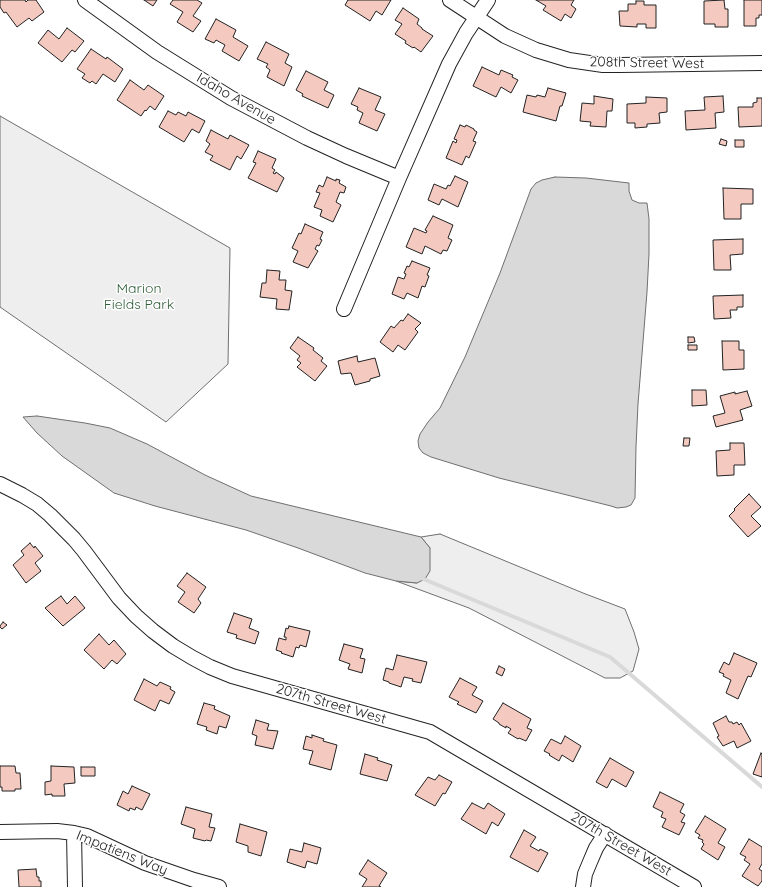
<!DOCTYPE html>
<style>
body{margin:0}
canvas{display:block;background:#fff}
</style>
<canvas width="762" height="887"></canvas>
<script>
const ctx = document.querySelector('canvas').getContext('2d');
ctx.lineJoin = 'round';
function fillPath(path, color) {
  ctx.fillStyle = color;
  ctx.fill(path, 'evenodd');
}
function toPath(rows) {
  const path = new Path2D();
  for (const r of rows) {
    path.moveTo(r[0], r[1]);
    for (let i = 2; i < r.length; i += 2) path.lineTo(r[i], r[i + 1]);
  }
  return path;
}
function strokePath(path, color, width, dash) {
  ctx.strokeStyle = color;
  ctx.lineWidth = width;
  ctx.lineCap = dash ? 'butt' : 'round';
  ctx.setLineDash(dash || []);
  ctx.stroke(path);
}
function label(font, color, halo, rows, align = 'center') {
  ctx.font = font + ' Quicksand,sans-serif';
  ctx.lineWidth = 3;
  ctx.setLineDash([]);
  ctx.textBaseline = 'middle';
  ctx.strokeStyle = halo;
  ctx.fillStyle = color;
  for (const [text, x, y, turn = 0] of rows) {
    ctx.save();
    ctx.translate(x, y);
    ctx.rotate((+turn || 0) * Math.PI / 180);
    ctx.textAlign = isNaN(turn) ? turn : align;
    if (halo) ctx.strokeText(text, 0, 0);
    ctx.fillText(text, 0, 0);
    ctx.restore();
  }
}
const green = toPath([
 [0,116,230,248,228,364,166,422,0,307,0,116],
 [440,534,583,593,625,609,634,632,639,649,633,671,620,678,605,678,469,608,396,581,417,583,430,548,421,537,440,534]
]);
const water = toPath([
 [555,177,586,178,629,183,629,191,632,200,639,203,647,203,649,219,649,254,647,292,638,404,636,447,635,498,631,505,626,507,617,508,611,506,499,478,431,457,423,453,419,448,418,441,420,434,428,422,440,408,465,357,500,273,531,189,536,183,542,180,555,177],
 [37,416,85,423,110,428,147,444,205,475,251,496,421,537,430,548,430,571,425,579,417,583,396,581,365,573,298,548,246,530,155,506,114,493,62,456,37,433,23,417,37,416]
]);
const stream = toPath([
 [421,578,610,657,762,787]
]);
const building = toPath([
 [0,0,25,0,26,2,28,0,36,0,44,12,32,21,29,18,17,27,6,12,4,13,0,7,0,0],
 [144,0,157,0,153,6,144,0],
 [173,0,197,0,202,3,193,16,201,21,193,32,177,22,183,12,170,4,173,0],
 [348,0,391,0,382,15,376,11,370,21,345,5,348,0],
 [536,0,574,0,571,5,576,9,571,18,565,14,561,21,543,10,546,6,536,0],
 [724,0,725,9,728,9,728,27,715,27,715,24,704,24,704,1,724,0],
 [744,0,762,0,762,15,759,15,759,18,756,18,756,26,744,26,744,0],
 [636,1,644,1,644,5,656,5,656,28,646,28,646,24,637,24,637,27,620,26,619,11,628,11,628,4,636,4,636,1],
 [403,8,419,19,417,24,422,28,422,29,433,36,421,52,414,47,413,48,405,43,406,41,395,34,402,24,395,20,403,8],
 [216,19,236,30,233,37,248,46,239,61,222,51,225,45,216,40,214,43,205,39,216,19],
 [67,28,84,41,75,52,72,50,62,62,38,43,48,30,59,39,67,28],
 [266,42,289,54,285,63,292,67,284,86,267,77,270,70,266,67,268,64,257,59,266,42],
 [91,49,106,59,107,57,123,69,115,82,103,74,96,84,92,81,90,83,82,78,85,74,77,69,91,49],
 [482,67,499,75,501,70,513,75,512,77,518,80,511,93,501,87,496,97,473,86,482,67],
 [306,71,328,82,324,90,334,95,328,108,302,96,303,94,296,90,306,71],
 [130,80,144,90,148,85,164,96,155,110,150,106,146,111,145,110,141,116,117,100,130,80],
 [359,88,381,97,375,110,385,114,377,131,359,123,363,113,357,110,358,107,351,104,359,88],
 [548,88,566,93,562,106,560,106,556,121,523,112,527,95,536,97,537,95,545,97,548,88],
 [594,96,613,99,612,111,607,111,606,127,590,126,591,122,580,121,582,103,594,104,594,96],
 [723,96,724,112,715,113,716,128,686,130,685,111,705,110,704,97,723,96],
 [646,97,667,98,667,112,659,113,660,123,647,124,647,127,635,128,635,123,627,123,627,104,646,103,646,97],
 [757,98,762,98,762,126,739,127,738,107,753,107,753,103,757,102,757,98],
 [168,111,176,115,178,112,186,116,188,112,205,121,199,133,192,129,184,142,159,127,168,111],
 [460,125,465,127,466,125,474,129,474,130,477,132,473,141,476,142,469,158,466,156,462,165,446,158,453,141,456,143,457,140,454,139,460,125],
 [211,130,228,139,230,135,249,145,241,159,237,156,230,170,210,160,213,156,205,152,210,144,206,141,211,130],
 [721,139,727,141,726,146,719,144,721,139],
 [735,140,744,140,744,147,735,147,735,140],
 [258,151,276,159,272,168,275,170,273,173,275,174,276,172,284,178,277,192,248,178,256,163,253,162,258,151],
 [455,176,468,182,458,207,442,199,439,205,428,200,434,184,446,189,448,185,450,186,455,176],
 [327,177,336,181,336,179,340,180,339,183,346,187,344,193,340,192,336,202,341,205,333,222,320,216,322,210,314,207,320,193,316,192,319,185,323,187,327,177],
 [723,188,753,189,753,204,741,204,741,219,724,219,723,188],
 [433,216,453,225,448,238,452,240,447,251,443,250,441,254,425,246,422,254,406,247,414,228,426,233,427,231,425,230,433,216],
 [305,224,323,232,320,239,322,240,319,246,317,245,315,249,318,251,308,268,293,262,298,251,292,248,299,233,301,234,305,224],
 [743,239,743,254,730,255,731,270,714,270,713,240,743,239],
 [412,261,430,268,427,275,429,276,425,287,422,286,418,298,407,293,404,299,392,294,398,277,404,279,406,274,404,273,407,266,409,267,412,261],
 [267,270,280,271,279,280,286,280,285,290,292,291,289,310,276,309,277,299,260,297,262,283,266,283,267,270],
 [743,295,743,307,737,307,737,310,730,310,731,318,714,319,713,296,743,295],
 [408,314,421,323,415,329,418,332,405,350,398,345,393,352,380,342,391,326,394,328,401,320,403,321,408,314],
 [298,337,314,348,313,350,323,358,321,361,327,366,315,381,297,367,301,363,297,360,300,356,290,348,298,337],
 [688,337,694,337,695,342,688,343,688,337],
 [722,341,739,341,739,350,744,350,744,369,723,370,722,341],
 [688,345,697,345,697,350,688,350,688,345],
 [357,356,358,362,375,358,380,376,370,379,370,381,355,385,351,373,341,374,338,361,357,356],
 [692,390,706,390,707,405,692,406,692,390],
 [747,391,752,406,740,410,743,420,716,427,713,416,725,413,720,396,735,392,735,394,747,391],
 [684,438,690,438,689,446,683,446,684,438],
 [730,443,744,443,745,465,734,465,734,475,717,476,716,451,730,450,730,443],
 [749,494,761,507,751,516,761,526,748,537,729,516,735,510,734,509,749,494],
 [30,543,34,548,35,546,43,556,35,563,41,571,26,583,13,565,24,555,21,551,30,543],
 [187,573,206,587,198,599,201,603,194,613,178,602,185,592,177,586,187,573],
 [61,596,67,604,75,596,85,608,63,626,45,608,61,596],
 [234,613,252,619,249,628,259,632,255,644,236,638,237,635,227,632,234,613],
 [3,622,7,625,2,629,0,627,0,626,3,622],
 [289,626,310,631,306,647,300,645,299,648,296,647,293,657,281,653,282,652,276,650,279,638,286,640,286,637,284,637,286,628,288,629,289,626],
 [99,634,109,645,114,640,126,654,117,664,112,660,104,669,84,650,99,634],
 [344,644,363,649,360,658,365,659,362,673,348,669,350,664,339,660,344,644],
 [734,653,757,663,751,677,748,676,738,699,726,693,731,680,723,676,724,674,719,672,724,662,729,665,734,653],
 [397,655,427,662,421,683,412,681,413,679,404,677,401,687,389,683,389,682,383,680,386,668,393,670,397,655],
 [499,666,505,669,502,676,496,673,499,666],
 [460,678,477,687,472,695,483,701,476,713,457,704,459,702,449,697,460,678],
 [144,679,157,686,160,682,171,687,170,689,175,692,169,704,160,700,155,711,134,700,144,679],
 [204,703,215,706,214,709,230,716,226,728,219,726,217,734,206,730,207,727,197,724,204,703],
 [503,703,531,719,527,728,532,730,526,741,519,738,518,739,508,733,511,729,506,726,506,728,499,724,499,723,493,719,503,703],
 [726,716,729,722,732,722,733,724,737,722,739,725,741,723,751,741,737,748,734,741,723,746,717,737,719,736,713,723,726,716],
 [256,720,269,724,267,730,278,731,273,749,255,745,257,736,252,734,256,720],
 [312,735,324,739,323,741,337,745,331,770,309,764,313,751,303,749,306,736,312,738,312,735],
 [565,736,581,746,573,762,562,755,559,761,549,755,550,754,544,751,551,739,561,744,565,736],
 [761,753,762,754,762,777,753,774,761,753],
 [365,754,378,758,377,760,392,765,387,781,360,774,365,754],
 [610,758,634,772,626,787,612,779,607,788,596,782,610,758],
 [0,766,15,766,16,773,20,773,21,789,15,789,15,791,2,791,2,787,0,787,0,766],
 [51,766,74,767,75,783,64,784,65,796,52,796,52,794,45,795,45,782,51,781,51,766],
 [81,767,95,767,95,776,81,776,81,767],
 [439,775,452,782,445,794,443,793,435,806,415,795,428,777,435,780,439,775],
 [132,786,150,794,142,810,136,807,135,810,130,808,129,811,117,805,123,791,128,794,132,786],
 [660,792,684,804,680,812,685,815,681,822,685,823,679,835,662,827,666,819,661,817,663,812,653,807,660,792],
 [472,803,484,809,488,803,505,814,498,826,492,822,486,834,461,819,472,803],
 [186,807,212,814,209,827,215,828,211,841,206,840,205,841,193,838,195,829,181,824,186,807],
 [705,816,726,829,718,843,725,847,718,860,701,849,704,844,702,842,703,840,698,838,700,835,695,832,705,816],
 [240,824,267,832,261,856,248,852,248,846,236,842,240,824],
 [524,830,536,837,530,846,539,851,540,849,548,853,538,872,510,857,524,830],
 [749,839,762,847,762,864,759,869,762,871,762,881,758,886,742,876,750,864,744,860,746,857,740,854,749,839],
 [304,843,321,848,317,864,307,861,305,868,287,862,290,849,302,852,304,843],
 [368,860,387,873,379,886,381,887,362,887,367,879,359,874,368,860],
 [36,869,37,877,39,877,39,881,41,881,41,887,19,887,18,870,36,869]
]);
const minor = toPath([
 [85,0,157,52,231,98,307,138,346,156,399,178],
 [450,0,505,36,536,50,569,60,603,65,620,65,762,63],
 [344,309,399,178,449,64,466,33,488,0],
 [0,484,22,495,37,504,50,515,74,539,84,551,119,598,136,616,153,631,173,646,193,658,210,667,232,676,430,732,694,887],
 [0,832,57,831,74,833,87,836,145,863,194,880,219,887],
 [74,833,75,887],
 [583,887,585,874,590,862,596,848,605,834]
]);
const streetNames = [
 ["208th Street West",647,63,1],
 ["Idaho Avenue",236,99,30],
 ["207th Street West",331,704,16],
 ["207th Street West",621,844,30],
 ["Impatiens Way",122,853,22]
];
const parkNames = [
 ["Marion",139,289],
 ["Fields Park",139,305]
];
fillPath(green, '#eee');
strokePath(green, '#6f6f6f', 1);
fillPath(water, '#d9d9d9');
strokePath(water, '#6f6f6f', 1);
strokePath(stream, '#d9d9d9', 4);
fillPath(building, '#f3c9c0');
strokePath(building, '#222', 1);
strokePath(minor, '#222', 16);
strokePath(minor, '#fff', 14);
label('14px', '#222', '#fff', streetNames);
label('14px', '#2f5e38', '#fff', parkNames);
</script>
